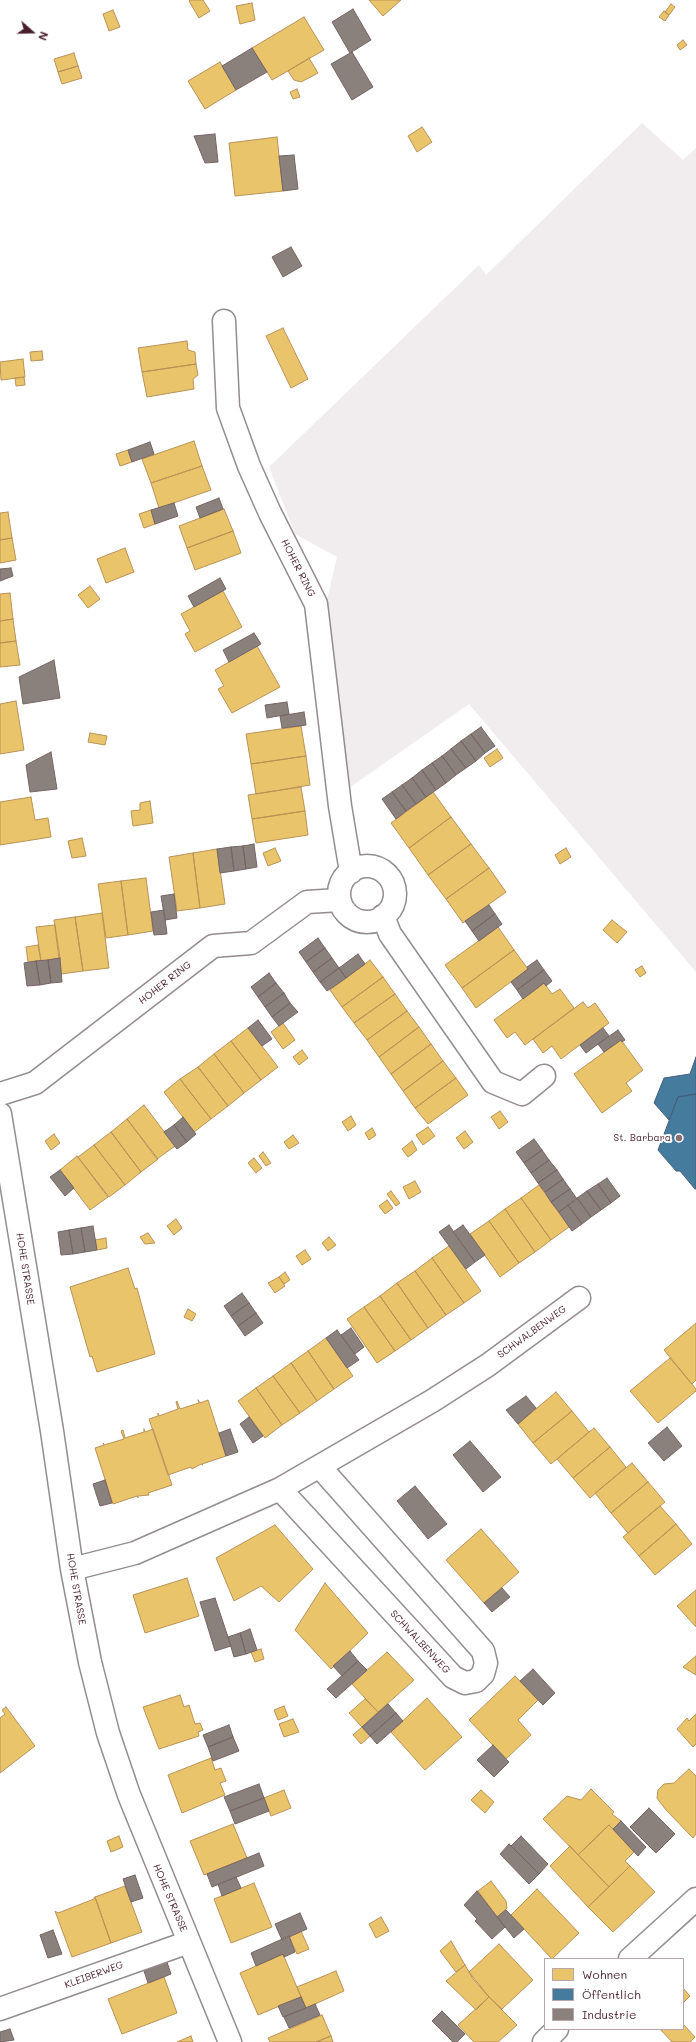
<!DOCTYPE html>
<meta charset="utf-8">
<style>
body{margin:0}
#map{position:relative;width:696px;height:2042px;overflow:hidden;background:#fff;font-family:Mali,sans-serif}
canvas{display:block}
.legend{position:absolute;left:544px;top:1958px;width:140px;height:72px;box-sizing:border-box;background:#fff;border:1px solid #b7a5aa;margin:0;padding:5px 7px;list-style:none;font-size:12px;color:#4a1f2b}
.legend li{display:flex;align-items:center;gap:8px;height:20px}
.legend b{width:20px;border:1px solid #b7a5aa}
.north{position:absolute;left:12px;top:12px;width:40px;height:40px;-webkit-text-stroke:3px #fff;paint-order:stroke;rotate:110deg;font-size:11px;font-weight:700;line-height:16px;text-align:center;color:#4a1f2b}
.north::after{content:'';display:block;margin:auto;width:14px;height:18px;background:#4a1f2b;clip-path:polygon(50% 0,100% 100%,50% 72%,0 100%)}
</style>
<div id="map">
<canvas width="696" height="2042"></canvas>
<ul class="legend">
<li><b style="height:11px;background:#e9c46a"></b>Wohnen</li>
<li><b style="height:11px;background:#457b9d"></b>Öffentlich</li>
<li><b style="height:11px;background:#8a817c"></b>Industrie</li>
</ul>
<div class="north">N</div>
</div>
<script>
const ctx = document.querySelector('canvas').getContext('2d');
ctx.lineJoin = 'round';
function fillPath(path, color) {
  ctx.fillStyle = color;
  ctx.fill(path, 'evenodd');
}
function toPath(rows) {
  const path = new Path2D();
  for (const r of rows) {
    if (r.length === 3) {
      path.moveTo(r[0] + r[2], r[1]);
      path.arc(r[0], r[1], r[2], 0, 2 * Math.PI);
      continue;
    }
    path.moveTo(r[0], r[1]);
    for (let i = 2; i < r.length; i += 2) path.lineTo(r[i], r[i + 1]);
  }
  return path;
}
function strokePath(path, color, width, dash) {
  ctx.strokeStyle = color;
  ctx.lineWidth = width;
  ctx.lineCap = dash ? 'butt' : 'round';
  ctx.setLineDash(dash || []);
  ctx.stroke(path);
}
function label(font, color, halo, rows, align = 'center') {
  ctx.font = font + ' Mali,sans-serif';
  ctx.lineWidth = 4;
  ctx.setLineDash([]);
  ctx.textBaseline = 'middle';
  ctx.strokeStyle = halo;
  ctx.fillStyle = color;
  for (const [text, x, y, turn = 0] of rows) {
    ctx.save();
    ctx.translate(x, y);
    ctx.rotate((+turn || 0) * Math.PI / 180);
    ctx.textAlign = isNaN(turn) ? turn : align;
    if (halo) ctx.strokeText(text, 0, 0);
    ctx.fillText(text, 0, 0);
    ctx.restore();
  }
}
const built = toPath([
 [642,123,683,160,696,148,696,972,469,704,349,788,324,613,337,557,295,534,269,467,479,265,486,275]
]);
const homes = toPath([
 [190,0,203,0,210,11,199,18,189,1,190,0],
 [369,0,401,0,383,16,369,0],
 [252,3,255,20,240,24,236,6,252,3],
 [671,4,675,7,669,15,665,12,671,4],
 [113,10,120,27,109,31,103,14,113,10],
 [664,11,669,15,665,21,659,17,664,11],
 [304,17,324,50,272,80,252,48,304,17],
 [683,40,687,45,680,50,677,45,683,40],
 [74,53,78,66,58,72,54,59,74,53],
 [309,58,318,73,301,82,294,80,288,71,309,58],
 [220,62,236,90,205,109,188,81,220,62],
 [78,66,82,78,62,84,58,72,78,66],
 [297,89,300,97,293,99,290,92,297,89],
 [422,127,432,142,417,152,408,136,422,127],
 [277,137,283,191,235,196,229,143,277,137],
 [283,328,308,379,291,388,266,336,283,328],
 [187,341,188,350,195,352,196,364,142,372,138,348,187,341],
 [42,351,43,360,31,361,30,352,42,351],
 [23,359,25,377,1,380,0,362,23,359],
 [196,364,198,375,193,379,194,389,147,397,142,372,196,364],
 [24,377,25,385,16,386,15,378,24,377],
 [194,441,202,466,151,483,142,459,194,441],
 [128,450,132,462,120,466,116,454,128,450],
 [202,466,211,490,159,508,151,483,202,466],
 [224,509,233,531,187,548,179,526,224,509],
 [151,510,155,524,144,528,139,514,151,510],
 [8,512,12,538,0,540,0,513,8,512],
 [233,531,241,553,195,570,187,548,233,531],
 [12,538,16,560,0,563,0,540,12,538],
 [125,548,134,572,106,583,97,559,125,548],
 [90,586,100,599,88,608,78,595,90,586],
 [223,591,242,627,195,652,185,634,190,631,181,614,223,591],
 [10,593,13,619,0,621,0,594,10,593],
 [13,619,16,641,0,643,0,621,13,619],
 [16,641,20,665,0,667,0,643,16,641],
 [257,646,280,687,232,713,218,689,224,686,215,670,257,646],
 [16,701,24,750,0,754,0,704,16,701],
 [301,726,306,756,251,764,246,734,301,726],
 [90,733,107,736,105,745,88,742,90,733],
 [497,749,503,758,490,767,484,758,497,749],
 [306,756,310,785,256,794,251,764,306,756],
 [301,787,305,811,252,819,248,795,301,787],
 [433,792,451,817,409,848,391,823,433,792],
 [31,797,35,820,48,818,51,837,0,845,0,802,31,797],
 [150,801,153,823,133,826,131,811,140,810,140,803,150,801],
 [305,811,308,835,256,843,252,819,305,811],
 [451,817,471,844,428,875,409,848,451,817],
 [82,838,86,856,72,858,68,841,82,838],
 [471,844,489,868,446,899,428,875,471,844],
 [275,848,281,861,268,866,263,853,275,848],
 [566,848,571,857,560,864,555,855,566,848],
 [217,849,225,904,200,908,193,853,217,849],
 [193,853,200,908,177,911,169,857,193,853],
 [489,868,506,892,463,923,446,899,489,868],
 [146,878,153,931,128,935,121,881,146,878],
 [121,881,128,935,106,938,98,884,121,881],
 [102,913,109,968,83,971,75,917,102,913],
 [75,917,83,971,61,974,54,920,75,917],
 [612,920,627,932,617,943,603,930,612,920],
 [55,925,60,958,41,961,36,927,55,925],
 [498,927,514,950,462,988,445,965,498,927],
 [38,945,41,961,28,962,26,947,38,945],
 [514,950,528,969,476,1008,462,988,514,950],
 [370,960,383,977,342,1007,330,990,370,960],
 [642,966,646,973,640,977,635,970,642,966],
 [383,977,395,994,354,1023,342,1007,383,977],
 [544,983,552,994,560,989,574,1008,525,1045,515,1032,507,1038,494,1020,544,983],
 [395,994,407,1011,367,1040,354,1023,395,994],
 [583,1002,588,1008,595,1003,609,1023,561,1059,552,1046,543,1053,533,1039,583,1002],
 [407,1011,419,1027,379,1057,367,1040,407,1011],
 [283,1023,295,1040,283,1049,271,1032,283,1023],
 [419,1027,431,1044,391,1074,379,1057,419,1027],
 [248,1028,278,1067,261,1080,231,1041,248,1028],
 [621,1040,643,1070,626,1083,632,1091,602,1113,574,1074,621,1040],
 [231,1041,261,1080,244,1093,214,1054,231,1041],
 [431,1044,443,1061,403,1091,391,1074,431,1044],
 [302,1050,308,1058,299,1065,293,1057,302,1050],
 [214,1054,244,1093,228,1106,198,1067,214,1054],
 [443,1061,456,1078,415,1108,403,1091,443,1061],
 [198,1067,228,1106,211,1119,180,1079,198,1067],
 [456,1078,468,1095,428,1124,415,1108,456,1078],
 [180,1079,211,1119,194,1132,164,1092,180,1079],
 [144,1105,175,1146,157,1159,127,1119,144,1105],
 [500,1111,508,1122,499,1129,491,1117,500,1111],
 [351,1116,356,1125,348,1131,342,1122,351,1116],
 [127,1119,158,1159,141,1172,111,1132,127,1119],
 [428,1127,435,1136,423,1145,416,1135,428,1127],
 [372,1128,376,1135,369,1140,365,1133,372,1128],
 [465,1131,473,1142,464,1149,456,1138,465,1131],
 [111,1132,141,1172,125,1185,94,1145,111,1132],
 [54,1134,60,1143,51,1150,45,1141,54,1134],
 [293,1135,299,1143,289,1149,284,1142,293,1135],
 [412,1141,417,1150,408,1157,402,1149,412,1141],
 [94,1145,125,1185,109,1197,78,1157,94,1145],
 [263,1152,271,1163,266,1166,259,1156,263,1152],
 [77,1156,108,1197,90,1210,60,1170,77,1156],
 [254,1158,262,1168,256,1173,248,1163,254,1158],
 [415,1181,421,1192,409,1199,403,1187,415,1181],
 [539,1185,569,1227,551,1240,521,1198,539,1185],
 [391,1191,400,1203,396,1206,387,1194,391,1191],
 [521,1198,551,1240,535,1252,505,1209,521,1198],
 [387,1200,393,1208,385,1214,379,1206,387,1200],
 [505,1209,535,1252,519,1263,489,1221,505,1209],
 [176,1219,182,1228,174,1235,167,1226,176,1219],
 [489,1221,519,1263,500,1277,470,1234,489,1221],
 [148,1233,155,1243,145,1244,140,1237,148,1233],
 [329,1237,336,1245,328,1251,322,1243,329,1237],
 [106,1238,107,1248,97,1250,95,1240,106,1238],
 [449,1246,481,1291,464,1303,432,1258,449,1246],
 [305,1250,311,1259,302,1265,296,1256,305,1250],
 [432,1258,464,1303,446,1315,415,1271,432,1258],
 [128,1268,135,1289,137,1288,155,1354,97,1372,92,1356,90,1357,70,1287,128,1268],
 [415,1271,446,1315,428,1328,397,1283,415,1271],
 [285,1272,290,1280,284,1284,279,1277,285,1272],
 [279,1277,285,1286,275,1293,268,1283,279,1277],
 [397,1283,428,1328,411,1340,380,1296,397,1283],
 [380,1296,411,1340,395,1351,364,1307,380,1296],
 [364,1307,395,1351,377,1363,347,1319,364,1307],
 [188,1309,196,1314,192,1321,184,1317,188,1309],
 [696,1323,696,1380,692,1384,664,1350,696,1323],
 [326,1338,353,1376,334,1389,308,1351,326,1338],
 [308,1351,334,1389,317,1401,291,1363,308,1351],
 [670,1358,696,1389,696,1391,658,1423,630,1391,670,1358],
 [291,1363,317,1401,300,1413,273,1376,291,1363],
 [273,1376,300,1413,282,1425,256,1388,273,1376],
 [256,1388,282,1425,265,1438,238,1401,256,1388],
 [556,1392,572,1411,533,1443,518,1424,556,1392],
 [198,1400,200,1403,208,1400,226,1456,202,1464,203,1465,201,1464,192,1469,191,1467,168,1475,149,1419,158,1416,158,1413,159,1416,178,1409,176,1402,177,1401,180,1409,199,1403,198,1400],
 [572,1411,589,1432,551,1464,533,1443,572,1411],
 [594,1428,610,1447,573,1478,557,1459,594,1428],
 [144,1429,145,1432,153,1429,172,1485,148,1493,149,1495,138,1496,138,1498,137,1496,113,1504,95,1448,104,1445,103,1443,104,1445,124,1439,121,1431,123,1430,125,1438,144,1432,144,1429],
 [610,1447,626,1467,590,1498,573,1478,610,1447],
 [632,1463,648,1482,611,1513,595,1493,632,1463],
 [648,1482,665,1502,628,1533,611,1513,648,1482],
 [660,1506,676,1524,639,1556,623,1537,660,1506],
 [676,1524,692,1544,655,1575,639,1556,676,1524],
 [275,1525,313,1569,279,1602,261,1586,234,1601,216,1558,275,1525],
 [481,1529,519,1572,484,1603,446,1560,481,1529],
 [187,1578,199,1616,145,1633,133,1595,187,1578],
 [325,1583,368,1633,331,1669,295,1630,325,1583],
 [696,1590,696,1627,677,1606,696,1590],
 [261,1649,264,1659,255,1662,251,1652,261,1649],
 [387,1652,414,1680,378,1712,352,1684,387,1652],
 [696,1656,696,1675,683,1667,696,1656],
 [515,1676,538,1700,518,1720,531,1735,506,1759,469,1720,515,1676],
 [180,1695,184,1707,189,1705,195,1724,200,1723,203,1730,198,1732,199,1736,159,1749,143,1707,180,1695],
 [427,1698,462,1737,425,1770,391,1732,427,1698],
 [365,1699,378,1712,362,1727,349,1713,365,1699],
 [284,1706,288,1716,278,1720,274,1710,284,1706],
 [6,1707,35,1746,0,1773,0,1718,5,1714,2,1710,6,1707],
 [696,1714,696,1744,693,1747,677,1729,687,1718,689,1721,696,1714],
 [293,1719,299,1732,284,1737,279,1724,293,1719],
 [362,1727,370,1736,361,1744,353,1735,362,1727],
 [211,1758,215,1770,221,1768,226,1781,220,1783,225,1795,182,1813,168,1775,211,1758],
 [689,1769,696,1776,696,1834,693,1838,666,1810,657,1798,658,1790,664,1784,674,1783,689,1769],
 [591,1789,614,1812,612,1814,621,1821,613,1829,609,1825,578,1855,543,1819,567,1796,581,1800,591,1789],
 [284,1790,291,1808,271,1816,264,1798,284,1790],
 [481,1790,494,1802,485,1813,471,1800,481,1790],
 [233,1824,247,1858,204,1875,190,1841,233,1824],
 [609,1825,634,1852,625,1861,630,1866,609,1887,578,1855,609,1825],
 [119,1836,123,1847,111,1852,107,1841,119,1836],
 [570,1846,609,1887,588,1907,550,1866,570,1846],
 [630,1866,655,1892,613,1932,588,1907,630,1866],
 [491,1881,506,1901,507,1908,497,1917,478,1891,491,1881],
 [254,1883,272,1927,231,1943,214,1899,254,1883],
 [125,1886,142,1932,111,1943,95,1897,125,1886],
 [537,1889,579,1933,552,1959,511,1915,537,1889],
 [95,1897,111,1943,72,1957,55,1911,58,1913,94,1899,95,1897],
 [381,1917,389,1931,376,1938,369,1924,381,1917],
 [301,1931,309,1949,297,1954,289,1936,301,1931],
 [451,1941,465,1965,456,1972,440,1951,451,1941],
 [499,1944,533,1980,502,2009,489,1997,469,1972,499,1944],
 [283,1954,301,1997,258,2015,240,1973,283,1954],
 [465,1965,473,1979,489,1997,476,2010,446,1981,465,1965],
 [336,1971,344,1991,306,2008,297,1987,336,1971],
 [164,1977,177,2013,122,2034,108,1999,164,1977],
 [683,1988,690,1996,683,2003,683,1988],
 [489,1997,517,2025,498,2042,474,2042,458,2025,489,1997],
 [322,2015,331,2036,316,2042,270,2042,268,2038,322,2015],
 [683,2024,695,2037,690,2042,672,2042,660,2029,683,2029,683,2024],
 [191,2036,193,2042,177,2042,191,2036],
 [331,2036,333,2042,316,2042,331,2036]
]);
const public = toPath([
 [696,1057,696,1094,678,1097,669,1120,654,1103,664,1078,690,1074,696,1057],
 [696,1094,696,1189,695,1189,680,1171,676,1171,658,1150,678,1097,696,1094]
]);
const industry = toPath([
 [353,9,371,40,350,53,332,22,353,9],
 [252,48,267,72,236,90,222,66,252,48],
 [352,52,373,87,352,100,331,64,352,52],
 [215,134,218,162,205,163,194,136,215,134],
 [294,155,298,189,283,191,279,156,294,155],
 [291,247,302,266,283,277,272,257,291,247],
 [150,442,154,454,132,462,128,450,150,442],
 [219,498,223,509,200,518,196,507,219,498],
 [174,503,178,516,155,524,151,510,174,503],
 [11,568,13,576,0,581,0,569,11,568],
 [220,578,226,589,194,607,188,596,220,578],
 [254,633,261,644,229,662,223,650,254,633],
 [54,660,60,698,23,704,19,677,54,660],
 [287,702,289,714,267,718,265,705,287,702],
 [304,712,306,725,282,728,280,716,304,712],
 [481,727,495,746,485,753,471,734,481,727],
 [471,734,485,753,476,761,461,741,471,734],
 [461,741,476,761,466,768,451,749,461,741],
 [451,749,466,768,456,775,442,756,451,749],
 [51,752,57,789,30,792,26,765,51,752],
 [442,756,456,775,446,783,432,763,442,756],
 [432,763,446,783,436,790,422,770,432,763],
 [422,770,436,790,426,797,412,778,422,770],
 [412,778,426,797,416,804,402,785,412,778],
 [402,785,416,804,406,811,392,792,402,785],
 [392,792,406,811,396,819,382,799,392,792],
 [254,844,257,867,246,869,243,846,254,844],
 [243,846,246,869,234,871,231,847,243,846],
 [231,847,234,871,220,873,217,849,231,847],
 [174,894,177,918,165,920,161,896,174,894],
 [489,905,495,914,472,931,465,921,489,905],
 [164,910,167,934,154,935,151,912,164,910],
 [495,914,502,924,479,941,472,931,495,914],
 [318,938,325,948,306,962,299,952,318,938],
 [325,948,332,958,313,972,306,962,325,948],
 [358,954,365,964,346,978,339,968,358,954],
 [60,958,62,982,51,983,48,960,60,958],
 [332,958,339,968,320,982,313,972,332,958],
 [48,960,51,983,40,985,36,961,48,960],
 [537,960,544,970,517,990,511,982,528,969,527,967,537,960],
 [36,961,40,985,27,986,24,963,36,961],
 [339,968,346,978,327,991,320,982,339,968],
 [544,970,552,981,546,986,544,983,523,999,517,990,544,970],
 [269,973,276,983,258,997,251,987,269,973],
 [276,983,284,993,265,1007,258,997,276,983],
 [284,993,290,1003,272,1017,265,1007,284,993],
 [290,1003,298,1012,279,1026,272,1017,290,1003],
 [258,1020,272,1039,262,1046,248,1028,258,1020],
 [603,1028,609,1036,586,1053,580,1045,603,1028],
 [618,1030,625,1040,622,1042,621,1040,604,1052,598,1044,618,1030],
 [183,1117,196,1134,187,1142,174,1125,183,1117],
 [174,1125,187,1142,177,1149,164,1132,174,1125],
 [534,1139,542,1150,524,1163,516,1152,534,1139],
 [542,1150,549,1160,531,1173,524,1163,542,1150],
 [549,1160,557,1170,538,1183,531,1173,549,1160],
 [60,1170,74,1188,65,1196,50,1177,60,1170],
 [557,1170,563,1179,545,1192,538,1183,557,1170],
 [607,1178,620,1196,611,1203,598,1184,607,1178],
 [563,1179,570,1189,551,1202,545,1192,563,1179],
 [598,1184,611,1203,601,1210,587,1191,598,1184],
 [570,1189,577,1199,559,1212,551,1202,570,1189],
 [587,1191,601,1210,591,1217,577,1198,587,1191],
 [577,1198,591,1217,582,1224,568,1205,577,1198],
 [568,1205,582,1224,572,1231,559,1212,568,1205],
 [449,1225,475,1262,466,1269,439,1232,449,1225],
 [463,1225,485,1255,475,1262,453,1232,463,1225],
 [93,1226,97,1250,85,1252,81,1228,93,1226],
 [81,1228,85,1252,73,1254,69,1230,81,1228],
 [69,1230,73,1254,61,1255,58,1232,69,1230],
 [242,1293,249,1303,231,1316,224,1306,242,1293],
 [249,1303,256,1313,238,1326,231,1316,249,1303],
 [256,1313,263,1323,245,1336,238,1326,256,1313],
 [351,1328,364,1347,355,1354,341,1335,351,1328],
 [337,1330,359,1360,347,1368,326,1338,337,1330],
 [526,1396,536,1408,518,1424,506,1410,526,1396],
 [249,1417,263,1436,253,1443,240,1424,249,1417],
 [667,1427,682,1446,664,1461,648,1443,667,1427],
 [230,1429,238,1452,226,1456,219,1433,230,1429],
 [470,1441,501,1477,483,1492,453,1455,470,1441],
 [105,1480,112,1503,100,1506,93,1484,105,1480],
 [415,1486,447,1524,428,1539,397,1501,415,1486],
 [502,1588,510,1597,492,1612,484,1603,502,1588],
 [215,1598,231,1646,215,1651,200,1602,215,1598],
 [250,1629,257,1650,246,1654,240,1633,250,1629],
 [240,1633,246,1654,234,1657,228,1637,240,1633],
 [350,1651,358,1661,342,1676,333,1666,350,1651],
 [358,1661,367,1670,336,1698,327,1689,358,1661],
 [533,1669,555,1693,543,1705,520,1681,533,1669],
 [388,1704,396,1713,370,1736,362,1727,388,1704],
 [396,1713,403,1721,377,1744,370,1736,396,1713],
 [229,1725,233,1737,208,1747,203,1735,229,1725],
 [233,1737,239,1751,213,1761,208,1747,233,1737],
 [493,1745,509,1762,494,1777,477,1760,493,1745],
 [259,1784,264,1798,230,1811,224,1797,259,1784],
 [264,1798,269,1811,235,1824,230,1811,264,1798],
 [649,1808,675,1834,656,1853,630,1827,649,1808],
 [621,1821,646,1847,638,1856,613,1829,621,1821],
 [521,1836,548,1864,539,1874,511,1846,521,1836],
 [509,1844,539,1874,529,1884,500,1854,509,1844],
 [259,1853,264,1866,212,1887,207,1874,259,1853],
 [135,1875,143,1898,131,1902,123,1879,135,1875],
 [236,1877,241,1888,222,1896,218,1884,236,1877],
 [477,1891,505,1927,492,1939,475,1921,477,1919,464,1905,477,1891],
 [506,1910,524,1929,514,1938,497,1917,506,1910],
 [300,1913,307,1929,282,1940,275,1924,300,1913],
 [53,1930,62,1954,48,1958,40,1935,53,1930],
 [289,1936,295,1952,284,1957,283,1954,256,1966,251,1953,289,1936],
 [167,1962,171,1974,148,1983,144,1971,167,1962],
 [301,1997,306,2008,283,2017,278,2006,301,1997],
 [315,2004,320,2015,289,2028,284,2017,315,2004],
 [442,2011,465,2034,457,2042,453,2042,432,2021,442,2011],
 [10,2029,14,2040,0,2042,0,2032,10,2029]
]);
const minor = toPath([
 [224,321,228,408,249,466,270,513,316,604,340,806,351,872],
 [367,894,28],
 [383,916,390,934,493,1082,522,1094,544,1076],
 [0,1094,35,1083,213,946,251,943,307,902,339,900],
 [0,1114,52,1431,72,1569,90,1662,108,1733,129,1795,230,2042],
 [280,1489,453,1677,465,1683,476,1681,483,1674,486,1663,483,1651,320,1467],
 [72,1569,135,1553,280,1489,432,1401,488,1365,579,1298],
 [0,2009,189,1942]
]);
const secondary = toPath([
 [630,1959,696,1899],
 [544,2042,557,2029]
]);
const markers = [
 [679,1138,4,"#896d75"]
];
const streetNames = [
 ["HOHER RING",298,568,63],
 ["HOHER RING",165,983,-38],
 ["HOHE STRASSE",25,1269,81],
 ["SCHWALBENWEG",532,1332,-36],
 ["HOHE STRASSE",76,1589,80],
 ["SCHWALBENWEG",420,1642,47],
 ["HOHE STRASSE",170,1898,67],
 ["KLEIBERWEG",94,1975,-20]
];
const poiNames = [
 ["St. Barbara",671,1138]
];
fillPath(built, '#f1edee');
fillPath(homes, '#e9c46a');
strokePath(homes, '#b99257', 1);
fillPath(public, '#457b9d');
strokePath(public, '#465f7b', 1);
fillPath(industry, '#8a817c');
strokePath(industry, '#776464', 1);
strokePath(minor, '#948c8e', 25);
strokePath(secondary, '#948c8e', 25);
strokePath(minor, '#fff', 22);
strokePath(secondary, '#fff', 22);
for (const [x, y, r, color] of markers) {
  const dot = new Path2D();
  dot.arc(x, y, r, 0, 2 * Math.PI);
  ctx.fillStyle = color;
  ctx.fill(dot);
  strokePath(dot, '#fff', 1.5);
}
label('10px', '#4a1f2b', '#fff', streetNames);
label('10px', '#4a1f2b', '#fff', poiNames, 'right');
</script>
